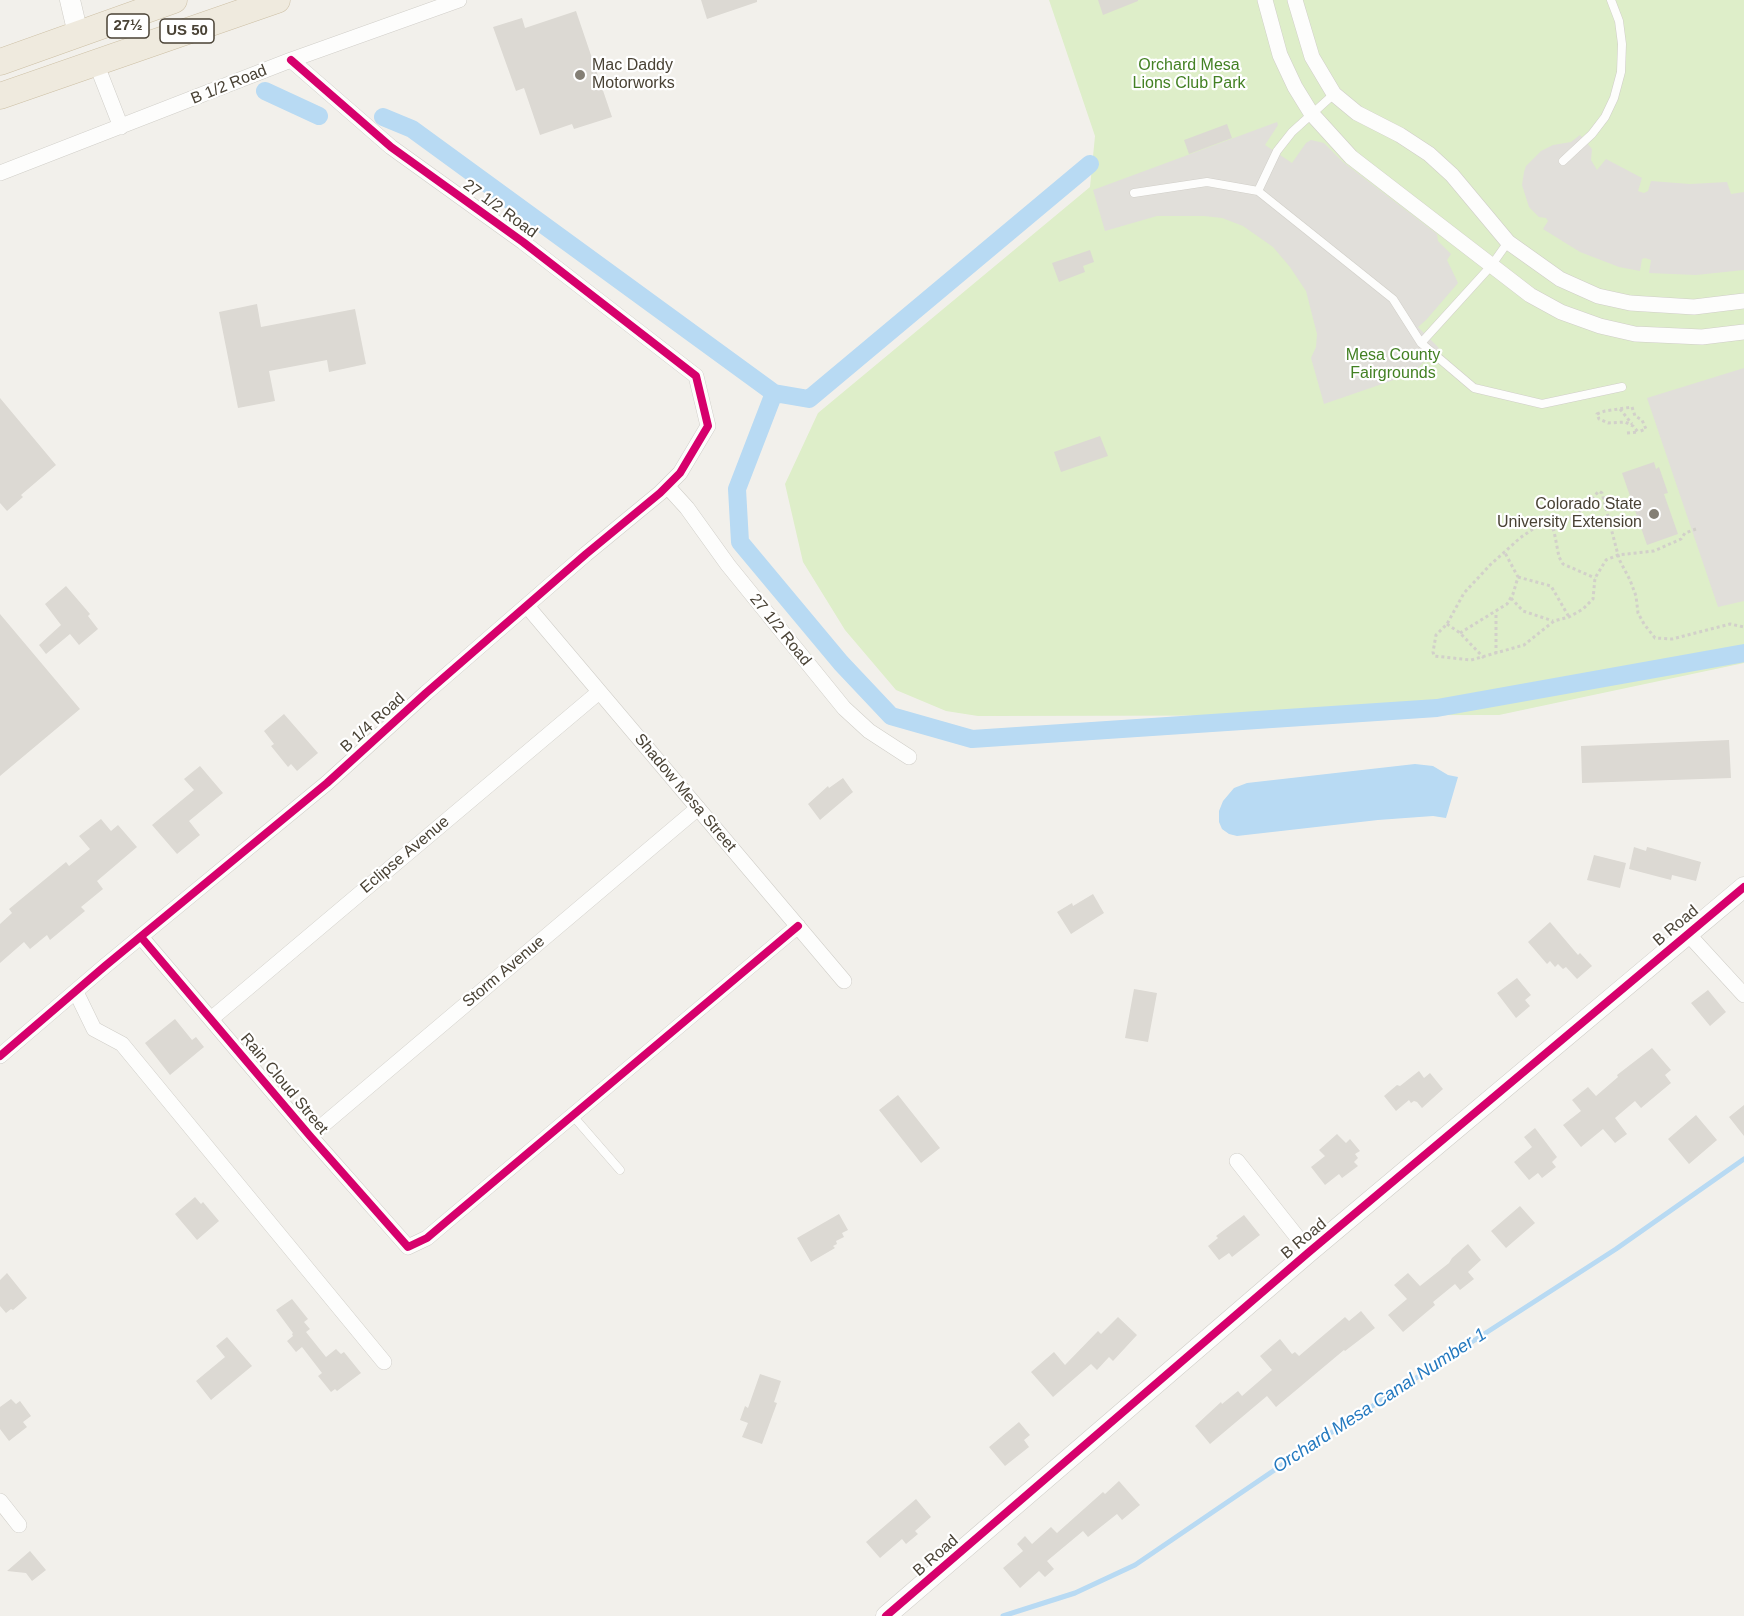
<!DOCTYPE html>
<meta charset="utf-8">
<style>
body{margin:0}
canvas{display:block;background:#f2f0eb}
</style>
<canvas width="1744" height="1616"></canvas>
<script>
const ctx = document.querySelector('canvas').getContext('2d');
ctx.lineJoin = 'round';
function fillPath(path, color) {
  ctx.fillStyle = color;
  ctx.fill(path, 'evenodd');
}
function toPath(rows) {
  const path = new Path2D();
  for (const r of rows) {
    path.moveTo(r[0], r[1]);
    for (let i = 2; i < r.length; i += 2) path.lineTo(r[i], r[i + 1]);
  }
  return path;
}
function strokePath(path, color, width, dash) {
  ctx.strokeStyle = color;
  ctx.lineWidth = width;
  ctx.lineCap = dash ? 'butt' : 'round';
  ctx.setLineDash(dash || []);
  ctx.stroke(path);
}
function label(font, color, halo, rows, align = 'center') {
  ctx.font = font + ' Arial,sans-serif';
  ctx.lineWidth = 4.5;
  ctx.setLineDash([]);
  ctx.textBaseline = 'middle';
  ctx.strokeStyle = halo;
  ctx.fillStyle = color;
  for (const [text, x, y, turn = 0] of rows) {
    ctx.save();
    ctx.translate(x, y);
    ctx.rotate((+turn || 0) * Math.PI / 180);
    ctx.textAlign = isNaN(turn) ? turn : align;
    if (halo) ctx.strokeText(text, 0, 0);
    ctx.fillText(text, 0, 0);
    ctx.restore();
  }
}
const green = toPath([
 [1049,0,1744,0,1744,663,1499,715,978,716,946,711,896,690,845,630,803,562,785,484,818,413,1090,187,1095,136]
]);
const parking = toPath([
 [1277,122,1278,125,1265,145,1292,163,1306,143,1311,140,1324,143,1343,162,1437,234,1438,241,1451,254,1447,260,1458,283,1426,320,1418,327,1439,348,1411,374,1324,404,1311,358,1316,347,1317,334,1306,291,1290,267,1273,247,1243,226,1222,218,1204,216,1157,216,1105,231,1093,190],
 [1580,135,1592,149,1591,160,1597,170,1606,159,1642,178,1638,191,1644,193,1648,191,1651,181,1690,184,1727,182,1731,194,1744,192,1744,270,1696,275,1649,273,1651,260,1645,258,1642,259,1640,271,1619,267,1580,252,1543,229,1548,221,1546,218,1539,217,1529,207,1522,185,1524,172,1526,166,1541,151,1553,145,1571,142],
 [1744,368,1744,601,1718,607,1647,398]
]);
const water = toPath([
 [1415,764,1433,766,1448,775,1458,777,1446,818,1433,816,1378,820,1237,836,1229,834,1222,829,1219,822,1219,811,1223,801,1234,788,1247,783]
]);
const stream = toPath([
 [1003,1616,1075,1593,1135,1565,1298,1454,1616,1249,1744,1159]
]);
const canal = toPath([
 [265,91,319,116],
 [383,117,412,129,774,393,809,399,1090,164],
 [774,393,737,489,740,542,841,663,891,716,972,739,1437,708,1744,653]
]);
const building = toPath([
 [701,0,757,0,757,2,707,19],
 [1098,0,1138,0,1138,1,1103,15],
 [576,11,612,117,574,129,572,124,540,135,524,88,516,91,493,27,522,18,525,28],
 [1227,124,1232,138,1189,154,1184,140],
 [1090,250,1094,262,1083,266,1085,272,1059,282,1052,263],
 [257,304,261,327,355,309,366,364,329,372,327,360,269,371,275,401,238,408,219,312],
 [0,398,56,465,21,495,23,497,7,511,0,503],
 [1100,436,1108,456,1061,472,1054,452],
 [1654,462,1656,469,1659,467,1668,493,1664,494,1678,534,1647,545,1622,473],
 [66,586,90,614,88,616,98,629,79,645,70,634,46,654,39,645,61,625,45,604],
 [0,614,80,709,0,776],
 [284,714,318,753,297,771,291,764,288,767,271,746,274,744,264,731],
 [1729,740,1731,778,1582,783,1581,746],
 [200,766,223,793,189,821,200,835,177,854,152,825,194,790,184,779],
 [843,778,853,792,820,820,808,804,828,786,829,788],
 [101,819,111,831,118,825,137,847,97,881,103,889,81,907,85,911,50,940,47,935,30,949,24,942,0,963,0,924,12,913,9,909,66,862,69,866,90,849,79,836],
 [1634,847,1646,851,1647,847,1651,848,1701,862,1696,881,1672,875,1671,880,1629,869],
 [1594,855,1626,863,1620,888,1587,880],
 [1093,894,1104,913,1071,934,1057,912,1072,903,1073,906],
 [1550,922,1578,955,1580,953,1592,966,1577,979,1566,967,1563,969,1558,964,1555,967,1550,961,1547,964,1528,942],
 [1517,978,1531,995,1525,1000,1530,1006,1516,1018,1497,993],
 [1134,989,1157,993,1148,1042,1125,1038],
 [1708,990,1726,1012,1710,1026,1691,1003],
 [175,1019,192,1040,196,1037,204,1047,170,1075,145,1043],
 [1652,1048,1671,1070,1665,1075,1671,1083,1641,1108,1635,1101,1615,1118,1627,1134,1615,1143,1603,1129,1581,1147,1563,1125,1581,1111,1572,1100,1588,1087,1596,1096,1618,1077,1617,1075],
 [1419,1071,1424,1078,1430,1073,1443,1089,1422,1108,1417,1102,1414,1101,1411,1103,1409,1100,1396,1111,1384,1096,1397,1085,1400,1086],
 [898,1095,940,1148,921,1163,879,1110],
 [1744,1105,1744,1136,1729,1117],
 [1696,1115,1717,1140,1689,1164,1668,1139],
 [1535,1128,1557,1157,1552,1162,1556,1167,1542,1178,1538,1173,1529,1180,1514,1162,1532,1147,1524,1137],
 [1337,1134,1346,1143,1350,1139,1360,1151,1355,1154,1358,1158,1354,1162,1358,1166,1342,1178,1339,1174,1325,1185,1311,1167,1325,1156,1319,1150],
 [195,1197,201,1204,203,1202,219,1221,197,1240,175,1214],
 [1520,1206,1535,1223,1506,1248,1491,1231],
 [839,1214,848,1230,842,1233,844,1237,836,1241,837,1244,833,1246,835,1248,811,1262,797,1238],
 [1244,1215,1260,1235,1232,1257,1229,1253,1219,1260,1208,1246,1218,1238,1216,1236],
 [1468,1244,1481,1260,1468,1272,1474,1279,1460,1290,1455,1284,1433,1302,1435,1305,1403,1332,1388,1315,1407,1299,1394,1285,1408,1273,1420,1286,1449,1263,1452,1258],
 [7,1273,27,1298,13,1310,11,1309,6,1313,0,1306,0,1280],
 [292,1299,308,1319,304,1322,310,1329,306,1332,326,1357,336,1349,341,1354,344,1352,361,1373,337,1391,335,1389,331,1392,318,1376,322,1373,302,1347,296,1352,287,1341,293,1336,292,1334,293,1333,276,1310],
 [1361,1311,1375,1328,1345,1351,1344,1350,1276,1407,1267,1396,1210,1444,1195,1426,1221,1402,1222,1404,1238,1391,1242,1396,1272,1370,1260,1356,1280,1339,1292,1354,1295,1352,1299,1356,1345,1317,1349,1321],
 [1118,1317,1137,1335,1113,1361,1109,1357,1097,1370,1091,1364,1053,1397,1031,1372,1054,1352,1065,1365,1098,1331,1101,1334],
 [227,1337,252,1366,211,1400,196,1381,225,1357,216,1346],
 [760,1374,781,1381,774,1402,777,1403,762,1444,742,1437,748,1423,740,1420,745,1406,748,1408],
 [11,1399,16,1404,20,1401,31,1416,23,1422,27,1427,9,1441,0,1429,0,1407],
 [1019,1422,1030,1435,1024,1440,1029,1447,1005,1466,989,1447],
 [1119,1481,1140,1505,1122,1520,1117,1514,1088,1537,1083,1531,1047,1561,1054,1569,1045,1577,1039,1571,1020,1588,1003,1568,1023,1551,1017,1544,1025,1536,1032,1544,1051,1527,1057,1533,1103,1492,1105,1494],
 [916,1499,931,1517,915,1531,918,1534,906,1544,902,1539,880,1558,866,1542],
 [30,1551,46,1570,32,1581,26,1573,7,1571]
]);
const path = toPath([
 [1620,409,1632,424],
 [1627,433,1638,432,1633,426,1625,422,1608,423,1599,419,1597,414,1605,411,1632,407,1635,416,1642,420,1646,429,1638,432],
 [1550,523,1554,531,1559,557,1563,564,1595,578],
 [1696,529,1685,533,1681,539,1654,551,1618,555,1606,560,1595,578,1593,599,1583,609,1569,617,1554,621,1524,645,1471,660,1434,656,1433,652,1436,635,1447,624,1464,593,1491,564,1520,538,1540,524,1567,521,1577,514,1599,491,1602,493,1618,555,1620,561,1630,580,1636,596,1638,613,1644,624,1655,638,1672,639,1730,624,1744,627],
 [1518,577,1551,586,1569,617],
 [1511,598,1523,611,1553,621],
 [1447,624,1460,633,1484,658],
 [1460,633,1507,604,1513,594,1518,577,1504,551],
 [1496,654,1496,612]
]);
const service = toPath([
 [1563,161,1592,134,1605,117,1614,98,1621,72,1622,44,1619,21,1611,0],
 [1258,191,1277,151,1292,132,1334,94],
 [1134,193,1207,182,1258,191,1393,299,1421,343,1474,388,1542,404,1622,387],
 [1421,343,1491,266,1508,242],
 [573,1116,620,1170]
]);
const minor = toPath([
 [1265,0,1280,55,1295,87,1311,113,1351,157,1530,295,1561,312,1600,326,1635,334,1702,337,1744,332],
 [1295,0,1312,57,1334,94,1357,113,1400,135,1429,154,1452,175,1508,242,1560,279,1598,296,1630,303,1694,307,1744,301],
 [96,63,121,127],
 [0,173,291,60,459,0],
 [667,486,687,508,728,565,844,708,869,731,909,757],
 [527,606,844,981],
 [1688,934,1744,995],
 [141,937,310,1136,408,1247,427,1238,453,1216,798,926],
 [76,992,94,1029,122,1044,384,1362],
 [211,1019,599,692],
 [0,1056,105,966,327,783,426,693,586,554,660,493,680,473,708,426,696,376,523,242,391,147,291,60],
 [310,1136,698,808],
 [1237,1161,1309,1252],
 [0,1501,19,1525]
]);
const tertiary = toPath([
 [70,0,78,34],
 [886,1616,1309,1252,1744,887]
]);
const trunk = toPath([
 [0,62,174,0],
 [0,96,277,0]
]);
const cycleway = toPath([
 [141,937,310,1136,408,1247,427,1238,453,1216,798,926],
 [0,1056,105,966,327,783,426,693,586,554,660,493,680,473,708,426,696,376,523,242,391,147,291,60],
 [886,1616,1309,1252,1744,887]
]);
const markers = [
 [580,75,6,"#847f75"],
 [1654,514,6,"#847f75"]
];
const shields = [
 [128,26,42],
 [187,31,54]
];
const shieldNames = [
 ["27½",128,26],
 ["US 50",187,31]
];
const poiNames = [
 ["Mac Daddy",592,66],
 ["Motorworks",592,84],
 ["Colorado State",1642,505,"right"],
 ["University Extension",1642,523,"right"]
];
const parkNames = [
 ["Orchard Mesa",1189,66],
 ["Lions Club Park",1189,84],
 ["Mesa County",1393,356],
 ["Fairgrounds",1393,374]
];
const streetNames = [
 ["B 1/2 Road",229,85,-22],
 ["27 1/2 Road",500,209,36],
 ["27 1/2 Road",780,630,51],
 ["B 1/4 Road",373,723,-42],
 ["Shadow Mesa Street",685,793,50],
 ["Eclipse Avenue",405,855,-40],
 ["B Road",1676,926,-40],
 ["Storm Avenue",504,972,-40],
 ["Rain Cloud Street",284,1084,50],
 ["B Road",1304,1239,-40],
 ["B Road",936,1556,-41]
];
const waterNames = [
 ["Orchard Mesa Canal Number 1",1380,1401,-33]
];
fillPath(green, '#deeec9');
fillPath(parking, '#e1dfda');
fillPath(water, '#b8daf3');
strokePath(stream, '#b8daf3', 5);
strokePath(canal, '#b8daf3', 18);
fillPath(building, '#dcd9d3');
strokePath(service, '#d0cec8', 9);
strokePath(minor, '#d0cec8', 16);
strokePath(tertiary, '#d0cec8', 21);
strokePath(trunk, '#ccbfa4', 27);
strokePath(path, '#d2d0ca', 3, [3, 3]);
strokePath(service, '#fdfdfc', 8);
strokePath(minor, '#fdfdfc', 15);
strokePath(tertiary, '#fdfdfc', 20);
strokePath(trunk, '#efeade', 26);
strokePath(cycleway, '#d6006c', 8);
for (const [x, y, r, color] of markers) {
  const dot = new Path2D();
  dot.arc(x, y, r, 0, 2 * Math.PI);
  ctx.fillStyle = color;
  ctx.fill(dot);
  strokePath(dot, '#fff', 2);
}
for (const [x, y, w] of shields) {
  const box = new Path2D();
  box.roundRect(x - w / 2, y - 12, w, 24, 4.5);
  ctx.fillStyle = '#fff';
  ctx.fill(box);
  strokePath(box, '#494235', 1.5);
}
label('bold 15px', '#494235', null, shieldNames);
label('16px', '#494235', '#fff', poiNames, 'left');
label('16px', '#438123', '#fff', parkNames);
label('16px', '#494235', '#fff', streetNames);
label('italic 18px', '#2479bf', '#fff', waterNames);
</script>
